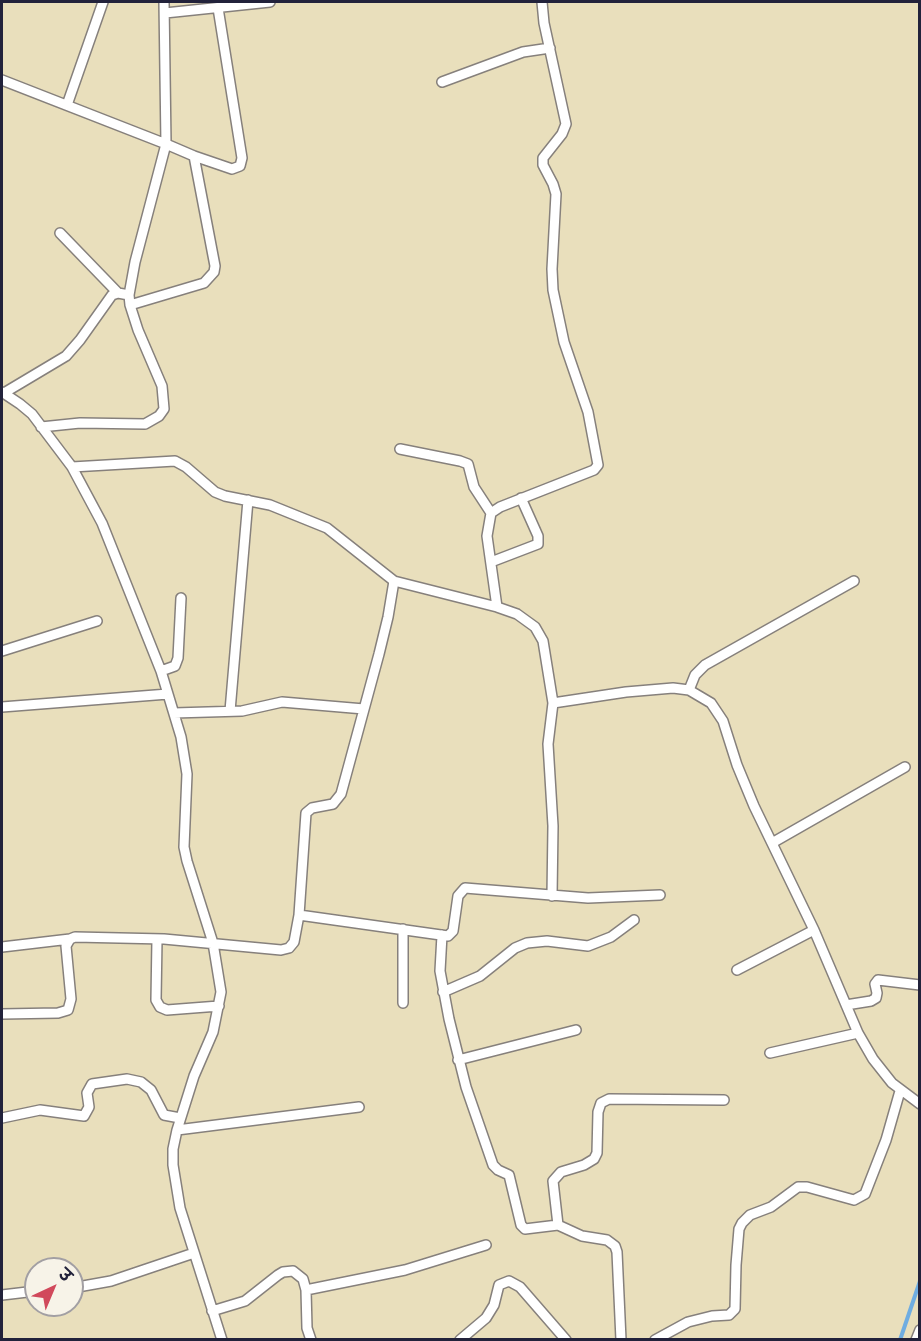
<!DOCTYPE html>
<meta charset="utf-8">
<style>
body{margin:0}
#map{position:relative;width:921px;height:1341px;overflow:hidden;background:#e9dfbc;font-family:Caveat,"Playpen Sans Deva",sans-serif}
canvas{display:block}
.frame{position:absolute;inset:0;border:3px solid #22223b;pointer-events:none}
.north{position:absolute;left:24px;top:1257px;width:60px;height:60px;box-sizing:border-box;background:#f7f3e8;border:2px solid #a29fa3;border-radius:50%;rotate:44deg;font-size:16px;font-weight:700;line-height:24px;text-align:center;color:#22223b}
.north::after{content:'';display:block;margin:auto;width:21px;height:27px;background:#d1495b;clip-path:polygon(50% 0,100% 100%,50% 72%,0 100%)}
</style>
<div id="map">
<canvas width="921" height="1341"></canvas>
<div class="frame"></div>
<div class="north">उ</div>
</div>
<script>
const ctx = document.querySelector('canvas').getContext('2d');
ctx.lineJoin = 'round';
function toPath(rows) {
  const path = new Path2D();
  for (const r of rows) {
    path.moveTo(r[0], r[1]);
    for (let i = 2; i < r.length; i += 2) path.lineTo(r[i], r[i + 1]);
  }
  return path;
}
function strokePath(path, color, width, dash) {
  ctx.strokeStyle = color;
  ctx.lineWidth = width;
  ctx.lineCap = dash ? 'butt' : 'round';
  ctx.setLineDash(dash || []);
  ctx.stroke(path);
}
const stream = toPath([
 [900,1340,920,1281]
]);
const minor = toPath([
 [164,2,166,144,194,156,232,169,240,166,242,158,218,8],
 [165,13,270,2],
 [2,80,166,144,135,262,129,295,130,305,138,330,162,386,164,409,159,416,145,424,80,423,41,427],
 [442,82,523,52,550,48],
 [67,105,103,2],
 [60,233,118,293],
 [130,305,204,283,214,272,215,266,194,156],
 [2,392,20,404,32,414,72,467,102,523,161,671,181,737,187,774,184,847,187,861,213,943,221,992,213,1032,194,1076,177,1130,173,1149,173,1165,180,1208,222,1340],
 [4,393,66,356,80,340,112,295,118,293,129,295],
 [400,449,460,461,468,464,474,487,491,513],
 [72,467,175,461,186,467,215,492,225,496,270,505,327,528,394,581,497,607,517,614,535,627,543,641,553,703,626,692,673,688,689,690,711,703,723,721,737,765,754,806,814,930,858,1033,873,1059,892,1083,920,1104],
 [491,562,538,544,538,536,521,498],
 [497,607,487,536,491,513,500,507,594,470,598,465,588,412,564,342,553,290,552,269,556,194,553,184,543,165,543,158,562,134,566,124,544,23,542,2],
 [2,651,97,621],
 [161,671,175,666,178,658,181,598],
 [689,690,695,675,705,665,854,581],
 [2,707,168,694],
 [230,711,248,500],
 [174,713,242,711,282,702,364,709],
 [772,843,905,767],
 [552,896,553,826,548,744,553,703],
 [299,915,306,813,312,808,333,804,341,794,379,654,388,617,394,581],
 [403,929,403,1003],
 [442,935,440,971,449,1019,466,1087,493,1165,498,1170,509,1175,521,1225,525,1229,558,1225,582,1236,607,1240,615,1246,617,1252,621,1340],
 [157,939,156,1000,160,1007,167,1010,219,1006],
 [2,947,70,939],
 [737,970,814,930],
 [443,992,480,976,515,948,527,943,547,941,588,946,611,937,634,920],
 [846,1005,871,1001,876,998,877,993,875,984,878,980,920,985],
 [2,1014,58,1013,68,1010,71,999,66,946,70,939,75,937,164,939,281,950,289,948,294,942,299,915,448,936,453,931,458,896,465,888,588,898,660,895],
 [770,1053,858,1033],
 [458,1060,576,1030],
 [2,1118,40,1110,84,1116,89,1107,87,1093,92,1084,127,1079,141,1082,151,1090,164,1115,180,1118],
 [177,1130,359,1107],
 [558,1225,553,1181,561,1172,584,1165,594,1159,597,1153,598,1112,601,1103,609,1099,724,1100],
 [72,1288,111,1281,194,1253],
 [306,1290,405,1270,486,1245],
 [2,1295,36,1291],
 [212,1311,245,1301,278,1275,283,1272,293,1271,303,1279,306,1290,307,1328,311,1340],
 [460,1340,486,1318,494,1305,499,1285,509,1281,520,1287,566,1340],
 [655,1340,688,1322,712,1316,729,1315,735,1309,736,1265,739,1229,742,1223,750,1215,771,1207,798,1187,807,1187,854,1200,865,1194,886,1140,900,1091],
 [916,1340,920,1330]
]);
strokePath(stream, '#6fade1', 4);
strokePath(minor, '#86807c', 12);
strokePath(minor, '#fff', 9);
</script>
